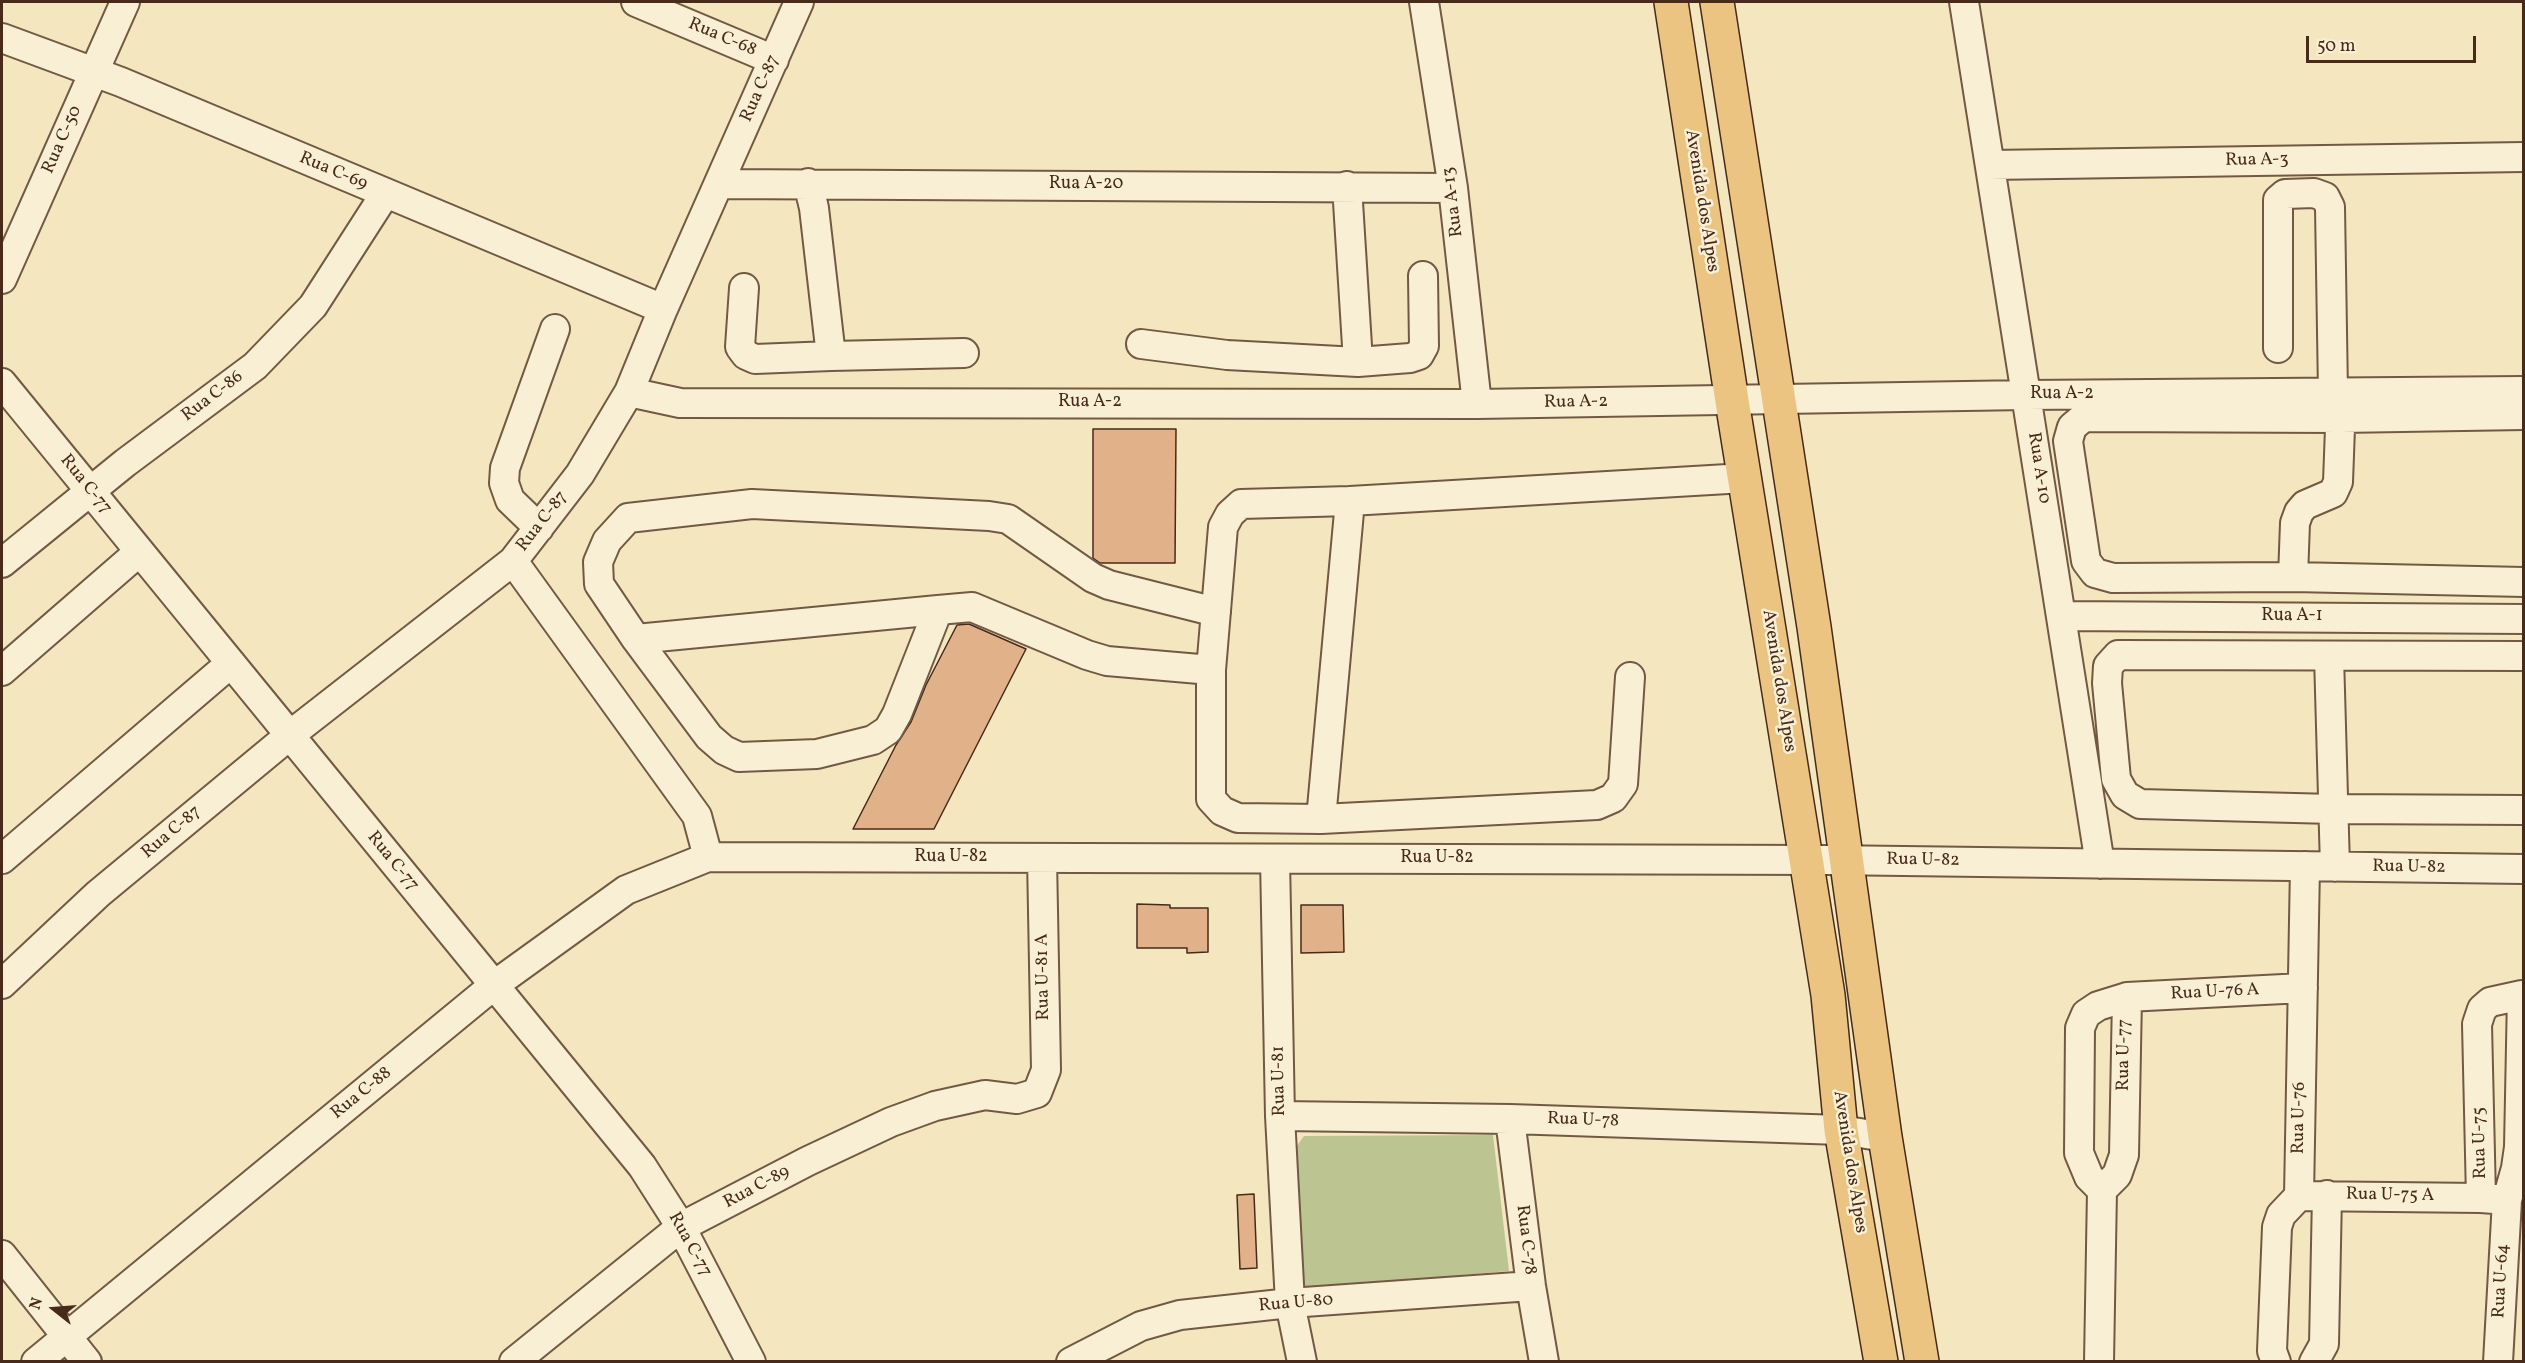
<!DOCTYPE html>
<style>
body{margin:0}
#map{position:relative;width:2525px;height:1363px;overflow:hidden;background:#f4e7bf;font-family:Vollkorn,serif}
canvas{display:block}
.frame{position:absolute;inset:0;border:3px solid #472a1a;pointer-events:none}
.north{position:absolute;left:24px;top:1279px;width:60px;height:60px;-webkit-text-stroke:4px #f8efd5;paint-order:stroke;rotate:287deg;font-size:16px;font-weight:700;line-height:24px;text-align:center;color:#472a1a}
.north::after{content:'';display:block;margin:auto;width:21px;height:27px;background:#472a1a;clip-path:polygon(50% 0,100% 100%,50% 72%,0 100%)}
.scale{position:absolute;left:2306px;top:36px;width:170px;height:27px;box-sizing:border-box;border:3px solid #472a1a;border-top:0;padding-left:8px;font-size:18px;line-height:21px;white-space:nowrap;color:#472a1a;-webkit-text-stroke:4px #f8efd5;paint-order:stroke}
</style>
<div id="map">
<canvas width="2525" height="1363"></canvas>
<div class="frame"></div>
<div class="north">N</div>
<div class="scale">50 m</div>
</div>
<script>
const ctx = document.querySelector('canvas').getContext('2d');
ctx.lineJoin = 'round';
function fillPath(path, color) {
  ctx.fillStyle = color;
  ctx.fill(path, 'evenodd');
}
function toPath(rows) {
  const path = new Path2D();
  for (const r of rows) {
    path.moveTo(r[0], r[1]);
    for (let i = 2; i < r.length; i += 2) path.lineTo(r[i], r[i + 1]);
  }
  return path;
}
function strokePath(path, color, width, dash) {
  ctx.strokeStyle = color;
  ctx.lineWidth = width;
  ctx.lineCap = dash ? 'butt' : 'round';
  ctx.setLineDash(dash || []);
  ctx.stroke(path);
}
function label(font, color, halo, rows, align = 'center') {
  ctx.font = font + ' Vollkorn,serif';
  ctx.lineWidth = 5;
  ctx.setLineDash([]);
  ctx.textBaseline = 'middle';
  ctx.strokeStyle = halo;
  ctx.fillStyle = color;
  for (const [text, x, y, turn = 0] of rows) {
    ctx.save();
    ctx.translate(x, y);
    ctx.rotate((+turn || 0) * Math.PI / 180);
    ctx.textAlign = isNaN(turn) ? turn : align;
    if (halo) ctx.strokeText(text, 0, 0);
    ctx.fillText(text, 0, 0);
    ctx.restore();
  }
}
const green = toPath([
 [1493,1135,1509,1271,1306,1289,1292,1271,1291,1154,1304,1136]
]);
const building = toPath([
 [1093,429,1176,429,1175,563,1100,563,1093,558,1093,429],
 [969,624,1026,649,934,829,853,829,896,745,911,722,926,685,957,625,969,624],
 [1137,904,1170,905,1170,908,1208,908,1208,952,1187,953,1187,948,1137,948,1137,904],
 [1301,905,1343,905,1344,952,1301,953,1301,905],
 [1254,1194,1257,1268,1240,1269,1237,1195,1254,1194]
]);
const minor = toPath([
 [636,2,774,60],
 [1424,2,1453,188,1477,404],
 [1964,2,2100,864],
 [2,38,121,82,663,309],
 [1990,165,2524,157],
 [808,183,814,208,831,356,964,353],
 [720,184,1453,188],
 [1347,186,1358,362],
 [2,279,125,2],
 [744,288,740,347,746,355,755,359,831,356],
 [1141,344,1227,355,1358,362,1410,358,1419,355,1424,346,1423,276],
 [2278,348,2278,200,2285,194,2314,193,2325,197,2330,207,2333,393],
 [2,383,642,1166,681,1227,751,1362],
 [629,392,680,403,1477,404,2026,395,2524,391],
 [2524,415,2341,418,2084,417,2072,427,2068,441,2086,561,2095,573,2113,578,2293,577,2524,582],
 [539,528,510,500,504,483,505,468,555,329],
 [513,561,697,816,708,857],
 [2,563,125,463,255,366,313,306,385,194],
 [2293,577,2295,523,2299,512,2305,505,2333,493,2338,482,2341,401],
 [2061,616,2524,619],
 [636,639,938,610],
 [2329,656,2335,867],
 [2524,656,2118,655,2108,666,2107,683,2116,779,2125,795,2140,804,2333,809,2524,810],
 [1211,670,1107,661,1087,655,972,607,938,610,897,714,888,730,873,740,817,754,739,757,724,750,709,737,636,639,599,584,598,562,607,541,628,518,752,504,989,516,1008,519,1093,578,1109,585,1216,612],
 [2,671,139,552],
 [1630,677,1623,784,1613,798,1597,805,1321,819,1350,501,1745,478],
 [1321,819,1238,818,1222,811,1211,799,1211,670,1223,527,1230,514,1241,504,1350,501],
 [2,859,231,663],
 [1275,859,1280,1116,1290,1303,1302,1362],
 [2,984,98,894,290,735,513,561,580,474,629,392,663,309,799,2],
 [2522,995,2519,1147,2516,1168,2507,1200,2481,1198,2477,1024,2482,1009,2490,1002,2522,995,2524,995],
 [2127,997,2124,1155,2117,1175,2102,1190,2089,1177,2079,1153,2080,1028,2086,1014,2098,1006,2127,997,2303,988],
 [1280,1116,1510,1119,1841,1130,1885,1137],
 [1510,1119,1531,1286,1544,1362],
 [2299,1196,2481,1198],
 [2,1255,87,1362],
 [36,1362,493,986,626,890,708,857,1826,860,2524,869],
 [514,1362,681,1227,808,1161,891,1122,935,1106,985,1095,1017,1099,1037,1093,1046,1070,1042,858],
 [1071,1362,1141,1326,1180,1315,1290,1303,1531,1286],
 [2099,1362,2102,1190],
 [2276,1362,2272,1351,2277,1227,2281,1215,2299,1196,2305,866],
 [2314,1362,2324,1344,2327,1195],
 [2498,1362,2507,1200]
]);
const major = toPath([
 [1671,2,1732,401,1828,995,1841,1130,1881,1362],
 [1717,2,1814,627,1885,1137,1922,1362]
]);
const streetNames = [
 ["Rua C-68",722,38,23],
 ["Rua C-87",761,89,-66],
 ["Rua C-50",63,140,-66],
 ["Rua A-3",2257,161,-1],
 ["Rua C-69",333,172,23],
 ["Rua A-20",1086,185],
 ["Avenida dos Alpes",1701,201,81],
 ["Rua A-13",1454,202,-97],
 ["Rua A-2",2062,395],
 ["Rua C-86",213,397,-37],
 ["Rua A-2",1090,403],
 ["Rua A-2",1576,403,-1],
 ["Rua A-10",2038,468,81],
 ["Rua C-77",85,485,51],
 ["Rua C-87",543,522,-52],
 ["Rua A-1",2292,617],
 ["Avenida dos Alpes",1778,681,81],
 ["Rua C-87",172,833,-40],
 ["Rua U-82",951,858],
 ["Rua U-82",1437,859],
 ["Rua U-82",1923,861,1],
 ["Rua C-77",392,862,51],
 ["Rua U-82",2409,868,1],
 ["Rua U-81 A",1044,977,-91],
 ["Rua U-76 A",2215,993,-3],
 ["Rua U-77",2125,1055,-89],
 ["Rua U-81",1280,1081,-91],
 ["Rua C-88",362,1094,-39],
 ["Rua U-76",2300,1118,-89],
 ["Rua U-78",1583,1121,2],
 ["Rua U-75",2481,1143,-91],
 ["Avenida dos Alpes",1849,1162,81],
 ["Rua C-89",757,1188,-28],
 ["Rua U-75 A",2390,1196,1],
 ["Rua C-78",1525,1240,83],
 ["Rua C-77",689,1245,61],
 ["Rua U-64",2502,1281,-87],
 ["Rua U-80",1296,1304,-5]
];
fillPath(green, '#bcc591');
fillPath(building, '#e1b28a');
strokePath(building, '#472a1a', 1.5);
strokePath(minor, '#725943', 32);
strokePath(major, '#472a1a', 36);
strokePath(minor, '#f8efd5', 28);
strokePath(major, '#eac480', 33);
label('18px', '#472a1a', '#f8efd5', streetNames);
</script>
